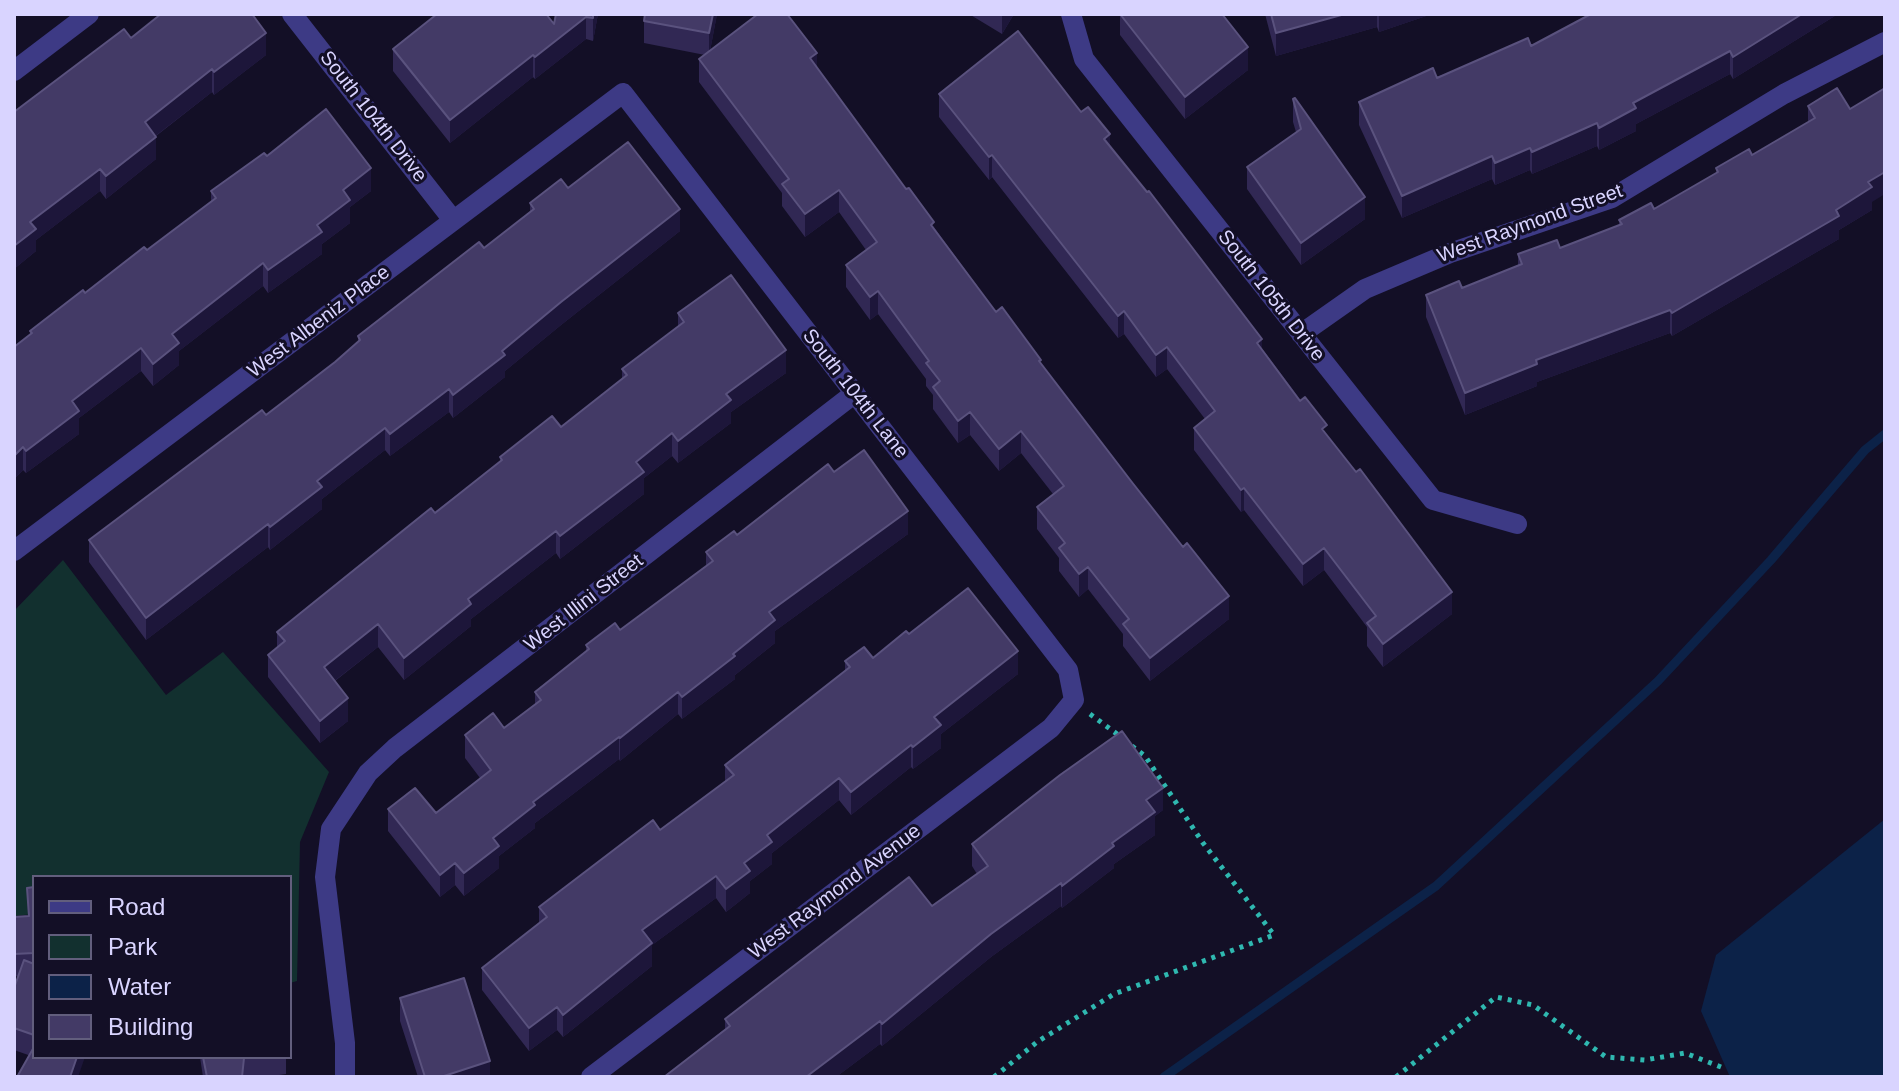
<!DOCTYPE html>
<style>
body{margin:0}
#map{position:relative;width:1899px;height:1091px;overflow:hidden;background:#130f26;font-family:Arial,sans-serif}
canvas{display:block}
.frame{position:absolute;inset:0;border:16px solid #d9d4ff;pointer-events:none}
.legend{position:absolute;left:32px;top:875px;width:260px;height:184px;box-sizing:border-box;background:#130f26;border:2px solid #625e7d;margin:0;padding:10px 14px;list-style:none;font-size:24px;color:#d9d4ff}
.legend li{display:flex;align-items:center;gap:16px;height:40px}
.legend b{width:40px;border:2px solid #625e7d}
</style>
<div id="map">
<canvas width="1899" height="1091"></canvas>
<div class="frame"></div>
<ul class="legend">
<li><b style="height:10px;background:#3d3a85"></b>Road</li>
<li><b style="height:22px;background:#12302f"></b>Park</li>
<li><b style="height:22px;background:#0c2248"></b>Water</li>
<li><b style="height:22px;background:#433a66"></b>Building</li>
</ul>
</div>
<script>
const ctx = document.querySelector('canvas').getContext('2d');
ctx.lineJoin = 'round';
function fillPath(path, color) {
  ctx.fillStyle = color;
  ctx.fill(path, 'evenodd');
}
function toPath(rows) {
  const path = new Path2D();
  for (const r of rows) {
    path.moveTo(r[0], r[1]);
    for (let i = 2; i < r.length; i += 2) path.lineTo(r[i], r[i + 1]);
  }
  return path;
}
function strokePath(path, color, width, dash) {
  ctx.strokeStyle = color;
  ctx.lineWidth = width;
  ctx.lineCap = dash ? 'butt' : 'round';
  ctx.setLineDash(dash || []);
  ctx.stroke(path);
}
function label(font, color, halo, rows, align = 'center') {
  ctx.font = font + ' Arial,sans-serif';
  ctx.lineWidth = 6;
  ctx.setLineDash([]);
  ctx.textBaseline = 'middle';
  ctx.strokeStyle = halo;
  ctx.fillStyle = color;
  for (const [text, x, y, turn = 0] of rows) {
    ctx.save();
    ctx.translate(x, y);
    ctx.rotate((+turn || 0) * Math.PI / 180);
    ctx.textAlign = isNaN(turn) ? turn : align;
    if (halo) ctx.strokeText(text, 0, 0);
    ctx.fillText(text, 0, 0);
    ctx.restore();
  }
}
const green = toPath([
 [63,560,166,695,223,652,329,772,300,842,297,981,290,983,290,877,34,877,34,914,14,916,14,611]
]);
const water = toPath([
 [1885,819,1885,1077,1730,1077,1701,1011,1716,955]
]);
const stream = toPath([
 [1164,1077,1436,886,1658,681,1771,560,1865,450,1885,434]
]);
const path = toPath([
 [1090,714,1121,737],
 [994,1077,1037,1042,1114,994,1274,935,1203,843,1145,756,1128,743],
 [1396,1077,1496,997,1533,1005,1606,1057,1645,1060,1685,1053,1721,1067]
]);
const minor = toPath([
 [292,14,453,220],
 [1071,14,1084,59,1433,500,1517,524],
 [14,71,89,14],
 [1301,334,1365,289,1450,253,1612,198,1784,94,1885,42],
 [14,551,623,93,1068,670,1074,700,1051,728,591,1077],
 [345,1077,345,1043,325,877,331,829,368,773,395,748,855,393]
]);
const wall = toPath([
 [598,14,593,41,586,39,535,79,533,77,450,143,393,71,393,49,554,24],
 [645,14,717,14,710,51,817,67,996,312,1041,363,1229,619,1150,681,1123,646,1123,634,1088,589,1079,597,1059,571,1059,558,1037,529,1037,507,1053,494,1021,453,999,471,970,435,958,443,933,409,933,395,926,386,926,379,878,314,870,320,846,287,846,265,866,250,839,212,805,237,782,206,782,193,699,82,699,59,705,55,644,43,644,21],
 [969,14,1014,14,1002,34],
 [1120,14,1222,14,1248,70,1185,119,1120,35],
 [1265,14,1432,14,1379,32,1377,27,1276,56],
 [1838,14,1733,79,1730,74,1636,124,1636,131,1599,150,1597,146,1532,174,1530,170,1495,185,1492,179,1402,218,1359,125,1359,102,1531,46],
 [131,38,266,55,214,95,212,92,156,136,156,159,106,199,100,191,36,240,36,251,14,269],
 [939,94,1081,112,1110,146,1327,435,1452,614,1383,667,1367,646,1367,627,1324,570,1303,586,1244,510,1241,512,1194,450,1194,428,1205,419,1167,369,1156,377,1124,334,1118,338,992,177,989,180,939,117],
 [1293,99,1365,219,1301,265,1247,189,1247,167,1296,132,1293,122],
 [1808,106,1850,109,1872,202,1872,210,1839,230,1839,239,1672,336,1670,333,1537,382,1537,386,1465,415,1426,317,1426,295,1462,288,1518,266,1518,254,1560,248,1619,225,1619,220,1654,209,1716,174,1716,168,1752,155,1808,122],
 [267,156,371,191,350,207,350,223,322,244,322,254,268,293,263,286,179,351,179,365,153,386,141,371,79,418,79,434,26,473,23,470,14,479,14,347,30,335,30,331,147,250,211,201,211,191],
 [568,188,680,231,561,325,505,371,505,377,453,418,449,412,390,456,385,450,322,499,322,509,270,550,268,547,146,640,89,562,89,540,266,415,335,362,358,342,358,336,484,248,530,212,530,203],
 [678,313,786,373,731,412,731,423,678,463,672,456,644,478,644,494,560,559,556,553,471,619,471,626,404,680,378,647,335,681,348,721,320,743,268,677,268,655,277,647,277,632,500,462,500,457,561,427,622,379,622,369,678,326],
 [834,472,908,534,775,631,775,643,735,675,735,679,682,719,678,714,620,761,619,759,535,823,535,828,499,856,499,868,464,896,455,885,440,897,388,831,388,809,436,813,480,778,465,758,465,735,504,728,535,704,535,692,586,652,586,645,620,630,706,566,706,552,737,535],
 [909,634,1018,674,941,734,941,748,913,769,911,767,851,815,839,800,772,853,772,864,750,881,750,893,726,912,716,898,652,945,652,966,563,1037,557,1030,529,1051,482,990,482,968,539,923,539,907,660,830,725,782,725,765,845,671,845,661,873,658],
 [1163,810,1155,816,1155,835,1114,864,1114,868,1062,908,1061,906,991,957,882,1046,880,1044,836,1077,664,1077,725,1029,725,1019,932,906,977,874,972,866,972,844],
 [34,887,34,1057,14,1050,14,988,18,976,14,977,14,917,28,916,27,888],
 [400,998,490,1077,418,1077,400,1021],
 [200,1057,286,1057,286,1074,266,1077,203,1077]
]);
const shadedWall = toPath([
 [593,14,598,14,593,41],
 [713,14,717,14,709,56,709,33],
 [1002,14,1014,14,1002,34],
 [1345,14,1377,14,1377,27,1276,56,1276,33],
 [1379,14,1432,14,1379,32],
 [1802,14,1838,14,1733,79,1733,57],
 [586,17,586,39,535,79,535,57],
 [266,33,266,55,214,95,214,72],
 [1248,47,1248,70,1185,119,1185,97],
 [1730,51,1730,74,1636,124,1636,131,1599,150,1599,128,1633,103],
 [817,53,817,76,810,58],
 [533,55,533,77,450,143,450,120],
 [212,69,212,92,145,144,145,122],
 [1597,123,1597,146,1532,174,1532,152],
 [1110,134,1110,157,1104,139],
 [156,137,156,159,106,199,106,176],
 [1530,148,1530,170,1495,185,1495,163],
 [992,155,992,177,989,180,989,157],
 [1492,156,1492,179,1402,218,1402,196],
 [371,168,371,191,350,207,350,223,322,244,322,254,268,293,268,270,317,225,343,190],
 [100,169,100,191,36,240,36,251,14,269,14,246,30,222],
 [1885,172,1885,194,1872,202,1872,210,1839,230,1839,239,1672,336,1672,313,1836,210,1868,182],
 [839,190,839,212,805,237,805,214],
 [1365,197,1365,219,1301,265,1301,243],
 [680,209,680,231,561,325,505,371,505,377,453,418,453,395,502,351,561,302],
 [263,263,263,286,179,351,179,365,153,386,153,364,172,334],
 [878,291,878,314,870,320,870,297],
 [1670,310,1670,333,1537,382,1537,386,1465,415,1465,393,1536,360],
 [1124,311,1124,334,1118,338,1118,316],
 [1262,339,1262,362,1257,343],
 [1167,347,1167,369,1156,377,1156,355],
 [141,348,141,371,79,418,79,434,26,473,26,451,72,401],
 [786,350,786,373,731,412,731,423,678,463,678,441,726,394],
 [449,389,449,412,390,456,390,434],
 [970,412,970,435,958,443,958,421],
 [385,428,385,450,322,499,322,509,270,550,270,527,317,481],
 [1021,431,1021,453,999,471,999,449],
 [672,433,672,456,644,478,644,494,560,559,560,536,636,462],
 [23,447,23,470,14,479,14,456],
 [1244,488,1244,510,1241,512,1241,490],
 [908,511,908,534,775,631,775,643,735,675,735,679,682,719,682,697,733,654,769,612],
 [268,524,268,547,146,640,146,618],
 [556,531,556,553,471,619,471,626,404,680,404,658,468,599],
 [1324,548,1324,570,1303,586,1303,564],
 [1088,567,1088,589,1079,597,1079,574],
 [1452,592,1452,614,1383,667,1383,644],
 [1229,596,1229,619,1150,681,1150,658],
 [378,624,378,647,324,689,324,667],
 [1018,651,1018,674,941,734,941,748,913,769,913,747,934,717],
 [678,692,678,714,620,761,620,738],
 [348,698,348,721,320,743,320,721],
 [619,737,619,759,535,823,535,828,499,856,499,868,464,896,464,873,493,838,533,802],
 [911,745,911,767,851,815,851,792],
 [839,778,839,800,772,853,772,864,750,881,750,893,726,912,726,889,744,863,767,835],
 [1163,788,1163,810,1155,816,1155,835,1114,864,1114,868,1062,908,1062,886,1112,843,1146,800],
 [455,863,455,885,440,897,440,875],
 [716,876,716,898,652,945,652,966,563,1037,563,1015,642,930],
 [1061,883,1061,906,991,957,882,1046,882,1024,991,934],
 [557,1007,557,1030,529,1051,529,1028],
 [880,1021,880,1044,836,1077,806,1077],
 [77,1057,85,1057,78,1077,70,1077],
 [490,1061,490,1077,441,1077]
]);
const building = toPath([
 [161,14,252,14,266,33,214,72,212,69,145,122,156,137,106,176,100,169,30,222,36,229,14,246,14,112,124,29,131,38,161,14],
 [437,14,546,14,554,24,556,14,593,14,593,18,586,17,535,57,533,55,450,120,393,49,437,14],
 [645,14,713,14,709,33,644,21,645,14],
 [758,14,787,14,817,53,810,58,906,189,909,188,934,222,931,225,996,312,1002,307,1041,360,1039,361,1131,481,1183,547,1187,543,1229,596,1150,658,1123,624,1129,619,1088,567,1079,574,1059,548,1065,543,1037,507,1064,486,1021,431,999,449,970,412,958,421,933,387,940,381,926,363,929,361,878,291,870,297,846,265,877,242,839,190,805,214,782,184,789,179,699,59,758,14],
 [1120,14,1222,14,1248,47,1185,97,1120,14],
 [1271,14,1345,14,1276,33,1271,14],
 [1591,14,1802,14,1733,57,1730,51,1633,103,1636,108,1599,128,1597,123,1532,152,1530,148,1495,163,1492,156,1402,196,1359,102,1433,68,1437,78,1528,38,1531,46,1591,14],
 [1018,31,1081,112,1088,107,1110,134,1104,139,1147,192,1149,191,1262,339,1257,343,1300,401,1305,397,1327,425,1322,429,1356,472,1360,469,1452,592,1383,644,1367,623,1376,616,1324,548,1303,564,1244,488,1241,490,1194,428,1215,411,1167,347,1156,355,1124,311,1118,316,992,155,989,157,939,94,1018,31],
 [1837,88,1850,109,1885,88,1885,172,1868,182,1872,187,1836,210,1839,216,1672,313,1670,310,1536,360,1537,364,1465,393,1426,295,1459,281,1462,288,1522,264,1518,254,1557,240,1560,248,1622,224,1619,220,1651,203,1654,209,1718,172,1716,168,1749,149,1752,155,1815,118,1808,106,1837,88],
 [1295,98,1365,197,1301,243,1247,167,1301,129,1293,99,1295,98],
 [326,109,371,168,343,190,350,200,317,225,322,232,268,270,263,263,172,334,179,343,153,364,141,348,72,401,79,411,26,451,23,447,14,456,14,347,32,333,30,331,83,290,85,293,144,247,147,250,216,198,211,191,264,153,267,156,326,109],
 [628,142,680,209,561,302,502,351,505,355,453,395,449,389,390,434,385,428,317,481,322,487,270,527,268,524,146,618,89,540,262,410,266,415,335,362,360,340,358,336,479,242,484,248,534,209,530,203,561,179,568,188,628,142],
 [731,275,786,350,726,394,731,400,678,441,672,433,636,462,644,472,560,536,556,531,468,599,471,604,404,658,378,624,324,667,348,698,320,721,268,655,285,641,277,632,431,508,435,513,502,460,500,457,552,416,561,427,627,375,622,369,684,322,678,313,731,275],
 [864,450,908,511,769,612,775,620,733,654,735,656,682,697,678,692,620,738,619,737,533,802,535,805,493,838,499,846,464,873,455,863,440,875,388,809,415,788,436,813,491,770,465,735,493,713,504,728,541,700,535,692,589,649,586,645,615,623,620,630,713,561,706,552,734,531,737,535,828,464,834,472,864,450],
 [968,588,1018,651,934,717,941,725,913,747,911,745,851,792,839,778,767,835,772,842,744,863,750,871,726,889,716,876,642,930,652,943,563,1015,557,1007,529,1028,482,968,547,917,539,907,653,820,660,830,734,775,725,765,850,667,845,661,864,647,873,658,906,631,909,634,968,588],
 [1122,731,1163,788,1146,800,1155,812,1112,843,1114,846,1062,886,1061,883,991,934,882,1024,880,1021,806,1077,664,1077,730,1026,725,1019,909,877,932,906,988,866,972,844,1060,775,1122,731],
 [34,887,34,953,14,954,14,917,29,916,27,888,34,887],
 [24,960,34,964,34,1035,14,1028,14,988,24,960],
 [464,978,490,1061,441,1077,425,1077,400,998,464,978],
 [34,1047,34,1057,77,1057,70,1077,17,1077,34,1047],
 [203,1057,251,1057,244,1058,242,1077,207,1077,203,1057]
]);
const streetNames = [
 ["South 104th Drive",373,117,52],
 ["West Raymond Street",1530,224,-20],
 ["South 105th Drive",1271,296,52],
 ["West Albeniz Place",319,322,-37],
 ["South 104th Lane",855,394,52],
 ["West Illini Street",584,603,-38],
 ["West Raymond Avenue",835,892,-37]
];
fillPath(green, '#12302f');
fillPath(water, '#0c2248');
strokePath(stream, '#0c2248', 9);
strokePath(path, '#2fb8b0', 5, [4, 6]);
strokePath(minor, '#3d3a85', 20);
fillPath(wall, '#312854');
fillPath(shadedWall, '#1d163a');
fillPath(building, '#433a66');
strokePath(building, '#5a527e', 2);
label('20px', '#d9d4ff', '#130f26', streetNames);
</script>
